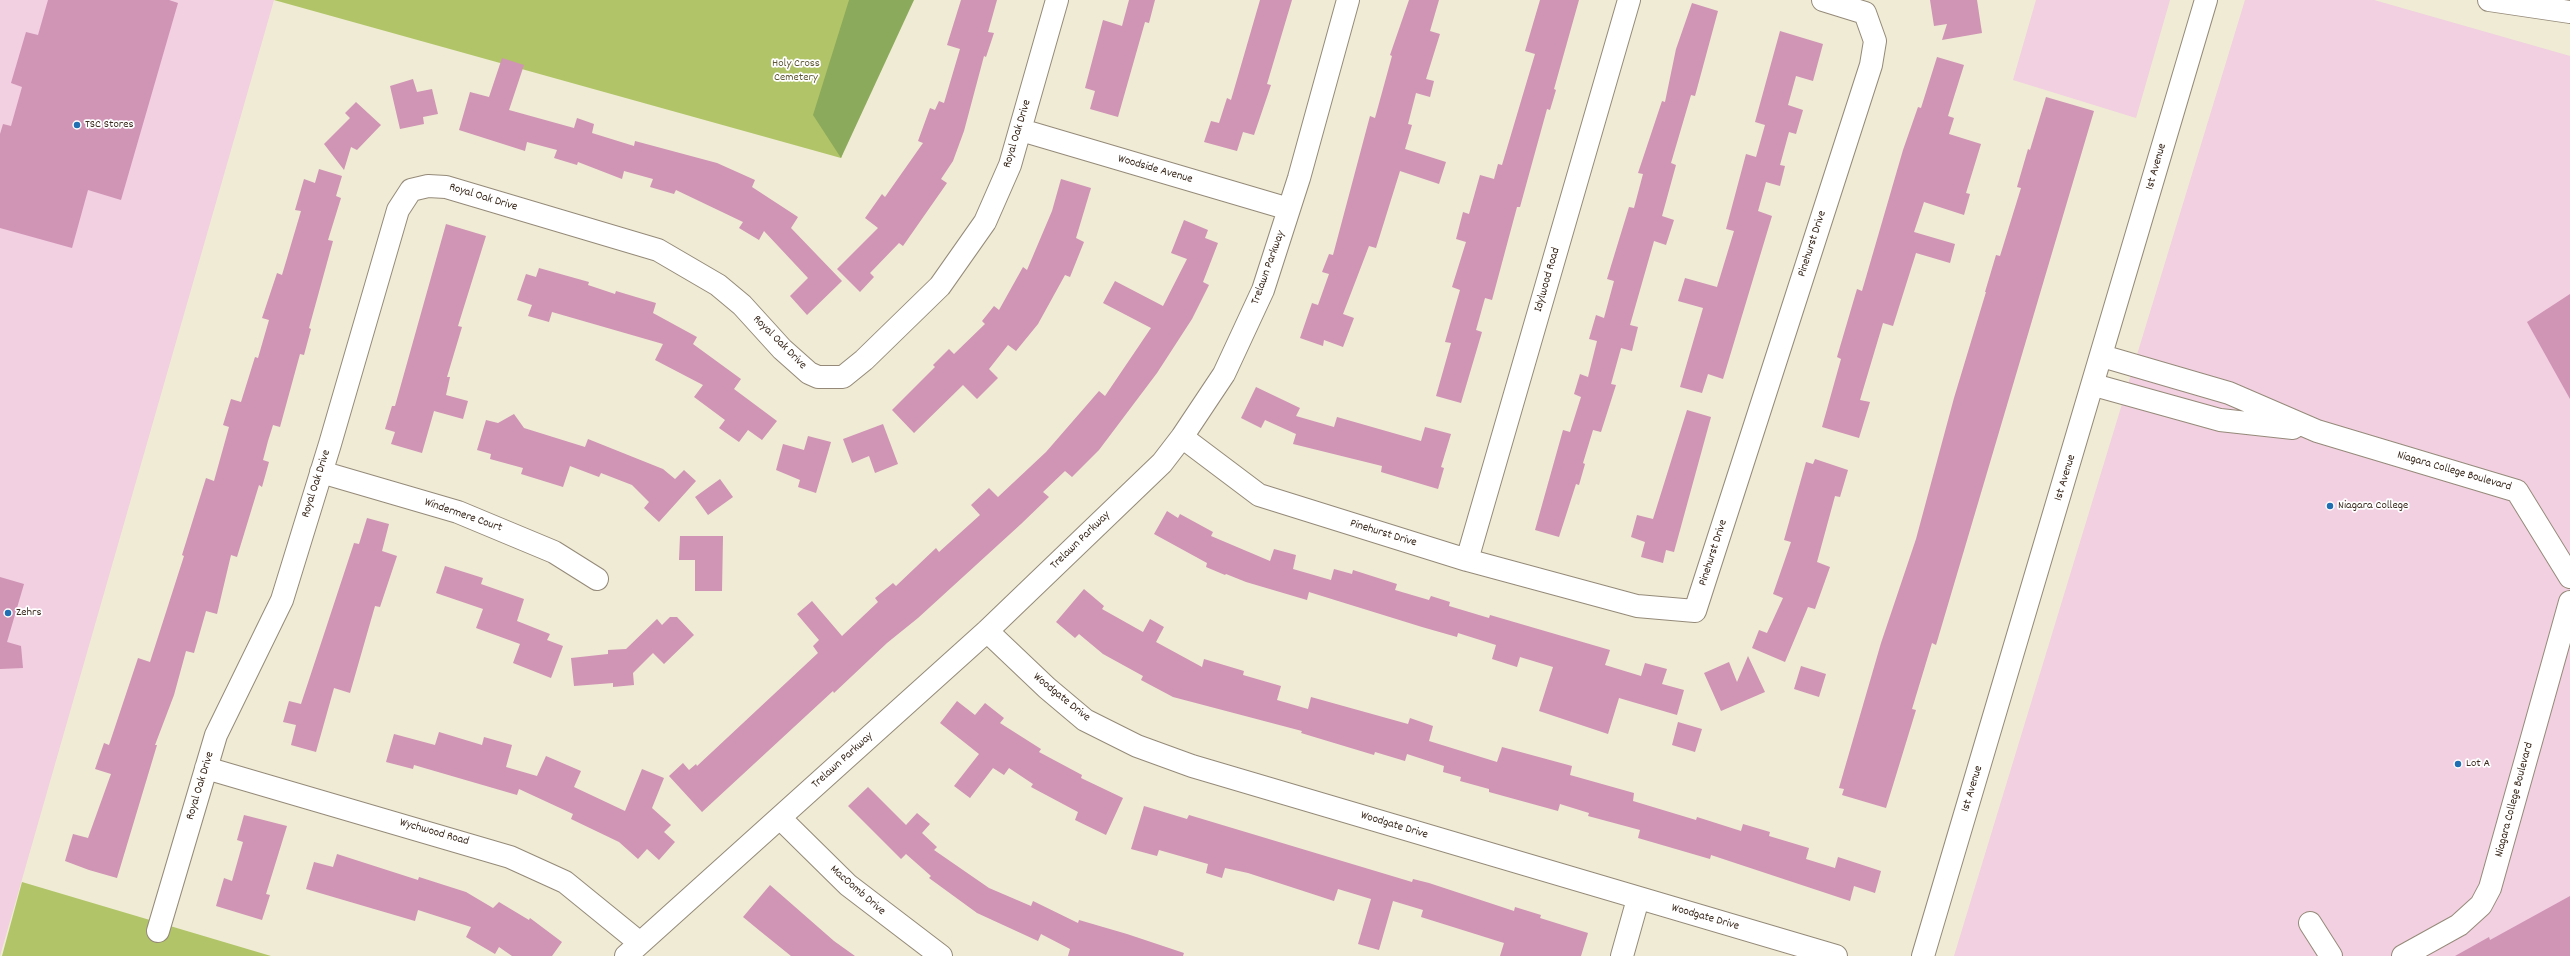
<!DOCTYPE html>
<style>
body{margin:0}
canvas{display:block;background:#efebd4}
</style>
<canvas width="2570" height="956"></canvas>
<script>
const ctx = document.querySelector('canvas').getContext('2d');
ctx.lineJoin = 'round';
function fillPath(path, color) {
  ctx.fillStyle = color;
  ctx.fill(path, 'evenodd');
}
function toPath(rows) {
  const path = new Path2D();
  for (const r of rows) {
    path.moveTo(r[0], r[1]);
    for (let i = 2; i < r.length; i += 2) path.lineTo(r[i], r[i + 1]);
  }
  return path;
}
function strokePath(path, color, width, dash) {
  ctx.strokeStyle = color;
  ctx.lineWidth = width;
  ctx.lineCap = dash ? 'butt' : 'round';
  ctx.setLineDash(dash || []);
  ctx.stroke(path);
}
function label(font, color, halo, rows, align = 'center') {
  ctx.font = font + ' Dekko,sans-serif';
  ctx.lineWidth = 3.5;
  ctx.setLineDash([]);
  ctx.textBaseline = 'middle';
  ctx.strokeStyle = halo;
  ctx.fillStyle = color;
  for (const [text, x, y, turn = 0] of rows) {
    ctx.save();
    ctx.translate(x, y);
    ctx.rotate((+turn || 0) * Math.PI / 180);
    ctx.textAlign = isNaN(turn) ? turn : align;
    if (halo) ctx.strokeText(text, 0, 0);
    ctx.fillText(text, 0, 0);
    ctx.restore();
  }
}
const built = toPath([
 [0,0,274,0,0,956],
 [2036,0,2170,0,2136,118,2013,80],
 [2245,0,2374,0,2570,56,2570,956,1954,956]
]);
const green = toPath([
 [274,0,896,0,841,158],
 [22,882,271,956,2,956]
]);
const forest = toPath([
 [849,0,914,0,841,158,813,115]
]);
const building = toPath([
 [48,0,169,0,178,3,121,200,88,190,72,248,0,228,0,134,3,124,11,126,22,87,11,83,26,32,38,35],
 [961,0,997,0,988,32,994,33,986,57,984,56,964,131,953,161,941,179,947,183,903,246,899,243,870,273,874,277,860,292,837,269,878,228,865,218,882,194,885,197,923,143,918,141,930,108,935,110,939,101,944,103,960,49,947,45],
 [1129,0,1155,0,1149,23,1145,22,1118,117,1090,109,1095,91,1085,88,1103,20,1122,26],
 [1260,0,1292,0,1267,84,1271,85,1254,135,1243,132,1237,151,1204,142,1211,121,1219,123,1227,98,1231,100],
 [1409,0,1439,0,1430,31,1440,34,1426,79,1434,81,1430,97,1416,93,1408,124,1412,125,1405,149,1446,162,1439,184,1400,171,1376,248,1369,246,1343,314,1354,318,1343,347,1324,340,1323,346,1300,338,1312,303,1318,305,1329,274,1322,272,1329,254,1333,255,1370,116,1375,118,1392,56,1390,55],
 [1540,0,1579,0,1554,89,1556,90,1550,110,1547,109,1520,207,1517,207,1492,300,1485,298,1476,330,1482,332,1461,403,1436,396,1451,343,1445,342,1460,290,1452,287,1466,242,1456,239,1463,212,1469,214,1480,175,1494,179,1498,164,1502,165,1535,54,1525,51],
 [1930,0,1977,0,1982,33,1942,40,1947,24,1934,26],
 [1692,3,1718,11,1695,96,1691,95,1671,163,1676,165,1662,216,1674,220,1666,245,1654,241,1630,325,1638,327,1632,351,1621,348,1611,384,1616,385,1601,432,1593,430,1583,463,1585,464,1579,485,1576,484,1559,537,1535,530,1563,430,1570,432,1581,397,1574,394,1580,374,1588,377,1597,341,1589,339,1596,315,1604,318,1614,281,1607,279,1629,207,1634,208,1643,174,1638,173,1662,101,1665,102,1676,49],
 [1780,31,1823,44,1813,81,1796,76,1788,105,1803,110,1796,134,1789,132,1780,165,1785,166,1780,186,1766,182,1758,211,1772,216,1723,379,1708,374,1702,393,1680,387,1703,308,1678,301,1685,278,1717,287,1734,231,1726,229,1746,154,1756,157,1765,125,1755,122],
 [1937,57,1964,65,1948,116,1954,118,1949,134,1981,144,1966,193,1970,194,1964,215,1924,202,1914,232,1955,244,1950,263,1916,253,1893,326,1883,323,1860,400,1870,402,1859,438,1822,427,1841,359,1837,357,1857,289,1862,291,1903,150,1918,107,1921,108],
 [502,58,524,65,509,110,574,128,577,118,594,124,592,133,634,146,635,141,717,163,755,180,752,187,798,217,791,228,842,281,807,315,790,296,808,278,764,231,759,240,739,228,743,222,676,190,674,194,650,187,653,179,624,171,622,179,578,162,577,165,554,158,557,150,527,142,525,151,459,130,470,92,489,97],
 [413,79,417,92,432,89,438,114,423,117,424,124,400,129,390,86],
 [2046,97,2094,111,1936,645,1932,643,1912,709,1916,710,1886,808,1842,795,1844,789,1839,788,1881,643,1916,539,1954,398,1986,292,1985,292,1996,255,2000,256,2021,188,2017,187,2028,149,2030,150],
 [356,102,381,125,357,150,351,147,344,170,324,144,350,118,345,113],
 [319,169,342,176,336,196,341,198,328,240,333,241,309,328,311,329,304,355,300,354,280,427,273,425,268,441,263,460,269,462,262,487,259,485,237,557,231,555,217,614,206,611,194,653,186,651,174,695,155,745,157,745,117,878,89,870,65,861,73,834,88,838,111,774,95,769,104,743,109,745,138,658,150,662,184,556,182,555,206,478,214,481,229,427,223,425,231,399,241,402,255,357,258,358,269,320,262,318,277,273,282,275,301,211,295,210,304,179,315,183],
 [1061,179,1091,188,1076,238,1084,242,1070,277,1065,275,1038,324,1016,351,1008,345,989,369,998,378,977,399,963,385,914,433,892,410,935,367,933,365,949,349,954,354,985,324,982,321,994,306,999,310,1023,267,1027,270,1052,211],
 [1184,220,1208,230,1205,238,1218,243,1203,282,1209,285,1192,319,1157,373,1099,450,1072,477,1065,471,1043,492,1049,497,1021,524,918,618,887,643,834,693,833,691,702,812,669,776,683,763,689,770,696,764,697,766,818,653,813,646,819,640,797,614,812,601,842,636,878,602,875,598,893,583,896,586,936,548,939,552,980,515,971,505,989,488,998,497,1046,452,1099,391,1105,396,1151,328,1103,303,1115,281,1163,306,1187,259,1171,253],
 [446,224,486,236,458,326,462,327,447,377,450,377,446,395,468,401,463,419,434,411,422,453,391,444,395,432,385,429,392,406,395,406],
 [539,268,589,282,588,285,615,294,616,291,656,303,653,313,697,337,693,344,741,379,734,389,777,421,762,440,748,430,739,442,719,428,725,420,694,397,703,385,655,360,663,344,552,312,549,322,528,316,532,305,517,300,526,274,536,277],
 [2570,294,2570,399,2527,322],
 [1256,387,1300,408,1296,416,1334,427,1337,417,1421,441,1425,427,1451,434,1441,467,1444,468,1438,489,1381,472,1382,466,1293,444,1296,434,1265,420,1261,428,1241,418],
 [1687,410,1711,417,1674,552,1666,550,1663,563,1641,557,1645,542,1631,537,1637,515,1653,519],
 [514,414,524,428,585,447,588,439,663,469,675,479,684,470,696,481,659,522,644,508,649,502,632,485,601,473,599,477,570,466,563,487,521,474,523,468,490,459,491,454,477,450,486,420,498,423],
 [883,424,898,464,875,473,869,456,852,463,843,439],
 [808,436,831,442,816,493,798,487,800,480,776,470,783,444,804,450],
 [1815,459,1848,470,1840,497,1835,496,1817,562,1830,567,1815,609,1808,607,1785,662,1752,648,1759,630,1767,633,1783,598,1773,594,1791,542,1784,540,1806,462,1813,464],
 [720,479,733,497,708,515,695,497],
 [1167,511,1178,518,1180,514,1213,532,1211,536,1270,561,1274,549,1296,555,1293,569,1331,580,1334,569,1352,574,1353,570,1397,584,1395,590,1429,600,1431,596,1450,602,1449,606,1489,618,1490,615,1610,650,1605,665,1641,676,1645,663,1667,669,1662,684,1684,690,1677,715,1619,698,1608,734,1539,711,1553,667,1520,657,1517,667,1492,659,1496,645,1458,633,1457,637,1422,627,1309,592,1307,600,1246,582,1226,574,1225,575,1206,567,1207,563,1154,534],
 [367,518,389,524,382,551,397,556,380,607,375,606,350,693,334,688,316,752,291,745,296,725,283,722,289,701,301,704,354,543,359,544],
 [680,536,723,536,722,591,695,591,695,560,679,560],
 [445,566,483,578,481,584,524,599,517,621,550,634,547,640,563,646,551,678,513,663,520,644,476,628,483,609,436,593],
 [0,577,24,584,7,642,21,646,23,668,0,669],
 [1084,589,1104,606,1102,609,1143,632,1150,619,1164,627,1156,642,1202,667,1204,659,1244,671,1243,675,1281,686,1277,700,1308,709,1311,697,1408,724,1410,718,1433,726,1429,741,1497,762,1502,747,1572,766,1570,775,1634,793,1633,801,1696,820,1697,817,1741,831,1743,824,1770,832,1769,836,1809,848,1806,859,1835,868,1838,857,1881,871,1875,893,1854,886,1850,901,1711,855,1710,859,1638,838,1640,830,1588,816,1589,813,1560,804,1558,811,1489,792,1489,789,1460,781,1461,777,1443,772,1444,766,1407,754,1405,761,1375,752,1374,755,1301,733,1302,731,1173,697,1141,680,1143,676,1103,654,1079,634,1075,638,1056,622],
 [670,617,677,617,694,635,664,664,653,653,633,673,634,685,613,687,613,683,574,686,571,658,608,654,608,650,626,649,657,619,662,625],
 [1748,656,1765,692,1721,711,1704,673,1729,662,1737,682],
 [1801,666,1826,674,1819,697,1794,689],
 [957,701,975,715,985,703,1004,718,1000,723,1041,749,1039,752,1082,775,1081,778,1123,798,1106,835,1075,820,1078,812,1031,787,1033,784,1009,768,1004,775,993,768,970,798,954,786,979,754,940,723],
 [1678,722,1702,729,1695,752,1672,745],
 [439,732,482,745,484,737,512,745,506,767,537,776,546,756,581,771,574,787,625,811,642,769,664,778,652,808,671,825,664,832,675,842,659,860,647,849,638,859,619,842,571,819,573,814,519,789,517,795,414,765,413,769,386,762,394,734,435,745],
 [868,787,906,825,917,813,930,824,922,833,937,847,934,850,989,888,1031,906,1033,901,1078,923,1079,920,1127,934,1184,953,1183,956,1068,956,1070,949,1041,934,1038,941,977,913,929,878,931,876,906,854,901,859,848,806],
 [1144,806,1187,819,1189,815,1412,882,1413,879,1429,883,1514,911,1515,907,1541,915,1540,918,1588,933,1581,956,1500,956,1504,943,1421,917,1423,910,1393,901,1379,950,1358,944,1371,899,1338,889,1334,901,1248,873,1225,868,1222,878,1206,873,1208,864,1159,850,1157,856,1131,849],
 [244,815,287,826,266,894,270,895,262,920,216,906,224,878,232,881,243,842,237,840],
 [337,854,418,880,419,877,466,892,493,908,499,902,529,920,530,918,562,942,552,956,512,956,499,947,495,954,466,937,471,927,418,910,415,921,306,889,314,862,333,867],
 [770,885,834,941,855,956,791,956,760,931,743,917],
 [2570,896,2570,956,2455,956,2489,937,2490,940]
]);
const minor = toPath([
 [1021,130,1289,209],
 [2102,356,2229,393,2317,431,2517,491,2570,577],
 [2094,385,2220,420,2293,428],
 [1182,437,1259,495,1467,560,1637,606,1695,611,1871,65,1875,41,1865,13,1823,0],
 [321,472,458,512,554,552,597,579],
 [1467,560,1629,0],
 [987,631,1047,688,1085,720,1137,746,1192,766,1836,956],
 [206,768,510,857,565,882,640,943],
 [780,818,848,885,941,956],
 [2310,923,2331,956],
 [158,931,216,735,282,600,330,444,398,210,411,190,428,186,446,187,658,250,718,285,742,305,782,349,809,373,818,377,843,377,864,360,940,286,985,222,1010,165,1057,0],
 [626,956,987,631,1162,463,1182,437,1224,374,1263,290,1299,178,1348,0],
 [1622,956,1638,899],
 [2403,956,2459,925,2481,905,2490,888,2570,602]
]);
const tertiary = toPath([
 [1923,956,2206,0]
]);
const secondary = toPath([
 [2489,0,2570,12]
]);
const markers = [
 [77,125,4,"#1f6fb2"],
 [2330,506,4,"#1f6fb2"],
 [8,613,4,"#1f6fb2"],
 [2458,764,4,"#1f6fb2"]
];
const parkNames = [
 ["Holy Cross",796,64],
 ["Cemetery",796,78]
];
const poiNames = [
 ["TSC Stores",85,125],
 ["Niagara College",2338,506],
 ["Zehrs",16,613],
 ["Lot A",2466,764]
];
const streetNames = [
 ["Royal Oak Drive",1018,134,-73],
 ["1st Avenue",2157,167,-74],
 ["Woodside Avenue",1155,170,16],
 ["Royal Oak Drive",483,198,17],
 ["Pinehurst Drive",1813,244,-72],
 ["Trelawn Parkway",1269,268,-70],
 ["Idylwood Road",1548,280,-74],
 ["Royal Oak Drive",779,343,45],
 ["Niagara College Boulevard",2454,472,16],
 ["1st Avenue",2066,478,-73],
 ["Royal Oak Drive",317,484,-72],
 ["Windermere Court",463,516,19],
 ["Pinehurst Drive",1383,534,17],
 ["Trelawn Parkway",1081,541,-44],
 ["Pinehurst Drive",1714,553,-72],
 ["Woodgate Drive",1061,698,39],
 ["Trelawn Parkway",843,761,-42],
 ["Royal Oak Drive",201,786,-73],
 ["1st Avenue",1973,789,-73],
 ["Niagara College Boulevard",2515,800,-75],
 ["Woodgate Drive",1394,826,17],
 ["Wychwood Road",434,833,16],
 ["MacOomb Drive",857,891,41],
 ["Woodgate Drive",1705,918,16]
];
fillPath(built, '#f2cfe1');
fillPath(green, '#b1c568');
fillPath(forest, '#8caa5c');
fillPath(building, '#d094b5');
strokePath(minor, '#958a79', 24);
strokePath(tertiary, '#958a79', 24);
strokePath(secondary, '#958a79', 24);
strokePath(minor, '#fff', 22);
strokePath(tertiary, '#fff', 22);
strokePath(secondary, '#fff', 22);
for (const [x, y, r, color] of markers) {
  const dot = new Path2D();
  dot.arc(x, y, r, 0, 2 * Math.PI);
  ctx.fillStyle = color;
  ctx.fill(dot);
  strokePath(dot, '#fff', 1.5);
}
label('12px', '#5e5834', '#fff', parkNames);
label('12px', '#3b2a1e', '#fff', poiNames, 'left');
label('12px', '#3b2a1e', '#fff', streetNames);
</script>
